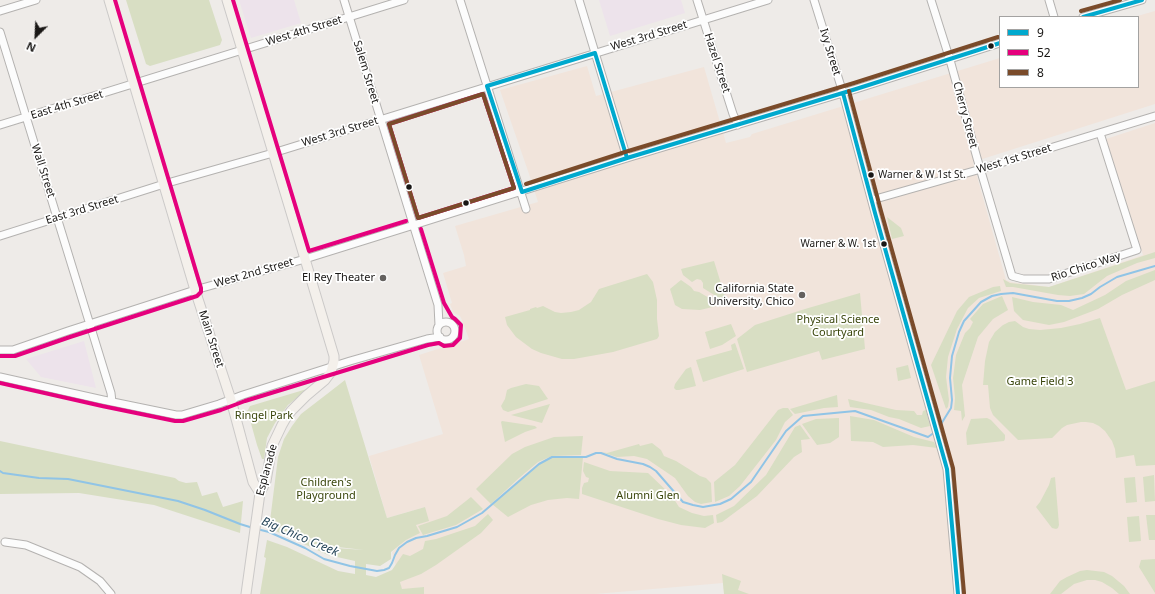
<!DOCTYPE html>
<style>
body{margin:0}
#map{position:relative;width:1155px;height:594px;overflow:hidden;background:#eeebe8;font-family:"Noto Sans",sans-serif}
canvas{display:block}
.legend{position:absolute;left:999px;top:16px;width:140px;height:72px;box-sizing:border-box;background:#fff;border:1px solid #a3a2a1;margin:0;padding:5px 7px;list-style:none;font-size:12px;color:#191715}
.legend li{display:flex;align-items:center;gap:8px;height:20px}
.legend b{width:20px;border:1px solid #a3a2a1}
.north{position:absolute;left:16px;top:16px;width:40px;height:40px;-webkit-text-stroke:3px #fff;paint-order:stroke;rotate:204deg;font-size:11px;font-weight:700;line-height:16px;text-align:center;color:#191715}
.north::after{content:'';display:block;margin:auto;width:14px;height:18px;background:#191715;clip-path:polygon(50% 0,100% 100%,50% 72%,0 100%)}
</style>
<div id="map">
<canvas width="1155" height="594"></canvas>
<ul class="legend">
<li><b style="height:5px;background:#00a9ce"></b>9</li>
<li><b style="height:5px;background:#e5007d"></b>52</li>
<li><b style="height:5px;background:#7a4b2a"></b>8</li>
</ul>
<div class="north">N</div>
</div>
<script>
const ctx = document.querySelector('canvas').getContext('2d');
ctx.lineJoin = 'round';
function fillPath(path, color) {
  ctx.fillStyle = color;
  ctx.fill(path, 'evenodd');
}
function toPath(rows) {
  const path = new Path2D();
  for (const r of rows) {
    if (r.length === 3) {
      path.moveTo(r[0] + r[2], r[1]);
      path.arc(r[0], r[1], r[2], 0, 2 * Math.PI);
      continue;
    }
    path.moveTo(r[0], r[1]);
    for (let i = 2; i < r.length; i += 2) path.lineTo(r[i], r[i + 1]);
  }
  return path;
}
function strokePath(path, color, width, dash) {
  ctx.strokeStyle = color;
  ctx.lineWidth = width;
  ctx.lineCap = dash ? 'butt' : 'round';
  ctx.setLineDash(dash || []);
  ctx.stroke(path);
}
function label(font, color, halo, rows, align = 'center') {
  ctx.font = font + ' "Noto Sans",sans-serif';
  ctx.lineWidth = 3.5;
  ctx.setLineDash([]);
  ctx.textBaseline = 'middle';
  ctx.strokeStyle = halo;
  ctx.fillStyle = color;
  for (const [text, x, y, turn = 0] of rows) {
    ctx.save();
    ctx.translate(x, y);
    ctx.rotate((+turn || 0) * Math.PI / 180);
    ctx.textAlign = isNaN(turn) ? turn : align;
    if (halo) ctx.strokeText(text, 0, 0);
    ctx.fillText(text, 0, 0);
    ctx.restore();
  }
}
const commercial = toPath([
 [239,0,294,0,301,23,251,38],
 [599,0,681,0,685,13,610,36],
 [84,341,96,388,41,377,26,359]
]);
const education = toPath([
 [1155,11,1155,104,973,162,1006,280,1011,282,1049,287,1143,255,1106,139,1155,123,1155,594,724,594,723,583,595,594,424,594,423,587,402,590,392,552,406,540,419,533,416,525,425,507,387,518,369,456,443,434,419,355,469,339,462,320,460,316,453,312,450,304,452,303,443,273,466,266,464,255,455,226,538,202,529,174,500,90,587,66,596,96,704,67,726,143,750,137,752,134,1000,58,1000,87,1138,87,1138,17,1134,17]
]);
const green = toPath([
 [126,0,209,0,222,40,220,45,150,66,146,64],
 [887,217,901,228,904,236,892,239],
 [1155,252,1155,258,1137,263,1107,276,1084,294,1070,296,1058,295,1013,287,1006,287,1003,279,1010,283,1049,287],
 [714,261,727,303,703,288,703,283,701,280,697,279,692,282,683,275,681,269],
 [1155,270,1155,280,1122,295,1098,309,1064,322,1049,325,1023,320,1014,311,1012,297,1033,302,1061,305,1073,310,1105,295,1126,281],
 [647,274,653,282,657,300,657,319,659,336,657,339,613,352,574,359,562,359,541,353,532,349,516,337,507,325,505,317,530,310,530,309,536,307,537,308,543,306,555,312,561,313,571,312,579,310,591,302,599,289],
 [681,280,691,287,694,291,699,292,721,305,700,310,682,309,675,305,670,289],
 [1000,286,1001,291,979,298,968,308,957,329,948,357,946,377,949,400,948,407,946,409,931,365,957,311,969,297,993,287],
 [860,293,865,349,822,360,819,351,747,372,737,339,755,325,805,309],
 [1002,296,1008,310,993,319,978,337,962,385,965,416,962,421,961,411,954,410,955,398,953,378,956,355,965,333,970,328,973,322,970,319,983,304],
 [1100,318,1126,390,1155,381,1155,465,1136,466,1134,455,1116,458,1115,449,1112,441,1105,431,1099,426,1093,423,1086,422,1081,422,1067,425,1062,428,1052,438,1018,440,993,415,990,408,988,385,983,385,985,361,989,342,995,332,1003,325,1009,322,1015,321,1023,327,1029,329,1040,330,1061,328,1080,324],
 [731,324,736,336,722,345,710,349,705,332],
 [735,343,744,369,703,382,696,360,732,350,731,345],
 [908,365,911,378,898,381,896,368],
 [691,367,696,386,679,390,676,390,674,388,675,384,686,369],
 [345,380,387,518,425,507,429,521,416,525,420,533,406,540,391,552,391,559,380,566,366,564,366,575,376,577,392,570,403,554,410,556,423,549,425,541,436,539,475,526,488,514,493,520,481,533,436,565,421,574,400,582,402,589,424,587,424,594,260,594,266,558,264,557,267,540,287,547,338,571,355,574,355,561,328,555,269,528,270,522,328,547,336,548,364,550,329,546,270,521,278,457,284,439,292,426,301,414,327,394],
 [526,384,539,386,548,399,508,412,503,410,501,406,505,399,507,390,511,388],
 [307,389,307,390,288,405,275,423,267,438,264,459,262,459,257,445,250,420,246,411,248,410,250,406],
 [837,395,838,407,824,408,795,414,790,409],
 [848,399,896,410,914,411,917,415,922,415,923,411,926,410,930,426,921,428,899,419,889,417,871,410,850,407],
 [550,404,542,423,511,415],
 [783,408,788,408,793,415,785,422,776,440,740,486,729,496,715,502,714,482,735,465,778,410],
 [850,416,874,420,914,437,934,442,937,448,913,445,883,447,873,442,851,441],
 [839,418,839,437,830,443,817,445,802,424,816,419],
 [987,418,991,420,1005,435,1005,439,1004,441,967,445,966,433,971,419],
 [502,421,535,426,537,428,525,432,505,442,501,422],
 [800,425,810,439,801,440,802,452,794,457,757,496,722,522,717,523,716,515,734,506,766,475,795,427],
 [583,436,581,455,552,456,538,462,519,478,491,504,476,489,512,454,525,447,554,437],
 [0,441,175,478,179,481,186,483,197,482,202,496,217,492,223,507,243,501,240,533,154,505,79,493,0,494],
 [652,443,661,450,664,456,676,461,700,476,706,478,711,483,712,502,701,504,695,502,688,496,675,478,647,459,634,456,617,457,601,452,607,453,639,444,640,446],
 [571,456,583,457,579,499,567,498,548,500,531,505,508,517,492,504,539,464,552,457],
 [584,462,610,471,648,473,672,496,679,507,692,513,704,516,713,515,714,523,705,528,681,525,658,519,582,494,582,488,584,483,588,482,589,478,586,477,583,471],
 [1154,475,1155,501,1145,502,1143,477],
 [1055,477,1059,525,1058,528,1056,529,1052,528,1036,507,1040,502,1049,485,1051,478],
 [1135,477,1137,502,1126,503,1124,478],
 [471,497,483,509,456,525,423,535,418,526,447,516],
 [1146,515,1155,515,1155,540,1149,540],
 [1139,516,1141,541,1129,542,1127,517],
 [1155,559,1155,593,1139,567,1141,560],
 [1087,570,1104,572,1112,576,1124,586,1130,594,1119,594,1112,588,1102,582,1095,580,1087,580,1074,584,1061,594,1049,594,1050,594,1060,581,1067,577,1080,571],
 [722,574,741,581,738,590,749,594,724,594]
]);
const stream = toPath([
 [938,429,951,408,952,400,950,378,952,356,959,332,964,321,981,302,992,296,1001,294,1013,293,1057,301,1069,301,1082,298,1091,294,1100,287,1117,277,1155,266],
 [0,471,3,473,39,478,68,479,178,501,205,510,240,524,253,528],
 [257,529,269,532,305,548,324,559,350,566,377,571,384,570,389,568,392,563,395,555,399,548,407,542,416,538,427,536,457,527,482,513,539,464,552,457,586,457,596,453,601,453,617,459,643,464,650,467,656,471,683,502,693,505,703,507,720,504,731,499,751,482,786,431,803,416,855,411,928,437,935,432]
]);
const minor = toPath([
 [344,0,438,305,439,325],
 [460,0,526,209],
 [579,0,627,158],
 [697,0,733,114,738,125],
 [814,0,843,93,875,213,947,469,958,594],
 [931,0,950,60,977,158,1012,276,1023,279,1049,279,1137,250,1100,133],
 [1049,0,1054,17],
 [0,11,36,0],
 [1083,17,1142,0],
 [0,32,111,393,112,402],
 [0,125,404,0],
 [872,200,981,169,1155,116],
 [0,236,164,184,273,153,768,0],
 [446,331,9],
 [0,350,13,350,68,331,195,290,305,259,414,225,627,158,856,89,1000,43],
 [0,377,103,400,176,415,182,415,219,404,243,395,350,361,427,339,440,337],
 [5,542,26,545,80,567,100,581,111,594]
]);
const major = toPath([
 [109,0,195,290,231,400,253,482,260,493],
 [227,0,305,259,334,356,334,361,331,372,325,380,306,396,291,411,286,418,282,425,272,446,266,481,260,493,246,594]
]);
const bus1 = toPath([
 [1083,17,1142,0],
 [595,53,627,158],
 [487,86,595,53],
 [487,86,522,192],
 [843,93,875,213,947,469,958,594],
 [522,192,627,158,856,89,1000,43]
]);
const bus2 = toPath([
 [233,0,309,251,406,221],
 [483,94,514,188,418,218,389,124,483,94],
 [0,356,15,356,70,337,197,296,201,292,201,288,115,0],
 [0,383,102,406,175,421,183,421,221,410,245,401,428,345,439,343,444,346,453,345,460,338,461,325,455,319,452,317,444,303,421,229]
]);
const bus3 = toPath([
 [1081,11,1120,0],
 [849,91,881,211,953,468,964,593],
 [483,94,514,188,418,218,389,124,483,94],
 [526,184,625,152,854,83,998,37]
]);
const markers = [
 [991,46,3.5,"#191715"],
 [871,175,3.5,"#191715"],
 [409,187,3.5,"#191715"],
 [466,203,3.5,"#191715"],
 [884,244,3.5,"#191715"],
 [383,278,4,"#64615f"],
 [802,295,4,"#64615f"]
];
const busNames = [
 ["Warner & W 1st St.",878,175],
 ["Warner & W. 1st",876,244,"right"]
];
const streetNames = [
 ["West 4th Street",304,31,-17],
 ["West 3rd Street",649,36,-17],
 ["Ivy Street",830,52,73],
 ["Hazel Street",717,63,72],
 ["Salem Street",366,72,73],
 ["East 4th Street",67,105,-17],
 ["Cherry Street",965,115,75],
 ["West 3rd Street",340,132,-17],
 ["West 1st Street",1014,159,-17],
 ["Wall Street",43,171,72],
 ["East 3rd Street",82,210,-17],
 ["Rio Chico Way",1086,267,-18],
 ["West 2nd Street",254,273,-16],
 ["Main Street",211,339,72],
 ["Esplanade",267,470,-75]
];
const poiNames = [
 ["El Rey Theater",375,278],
 ["California State",794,289],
 ["University, Chico",794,302]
];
const parkNames = [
 ["Physical Science",838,320],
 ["Courtyard",838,333],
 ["Game Field 3",1040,382],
 ["Ringel Park",264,416],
 ["Children's",326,483],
 ["Playground",326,496],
 ["Alumni Glen",648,496]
];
const waterNames = [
 ["Big Chico Creek",300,537,23]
];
fillPath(commercial, '#ede3eb');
fillPath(education, '#f1e4db');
fillPath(green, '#d8dec3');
strokePath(stream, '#90c4e6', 2);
strokePath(minor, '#b4b2b0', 9);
strokePath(major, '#cbc9c8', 11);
strokePath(minor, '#fcfcfc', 7);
strokePath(major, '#f4f0eb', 9);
strokePath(bus1, '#00a9ce', 4);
strokePath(bus2, '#e5007d', 4);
strokePath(bus3, '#7a4b2a', 4);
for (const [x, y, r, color] of markers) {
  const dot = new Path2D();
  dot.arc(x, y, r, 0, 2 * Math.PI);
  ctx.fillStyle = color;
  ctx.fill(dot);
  strokePath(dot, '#fff', 1.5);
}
label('10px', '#191715', '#fff', busNames, 'left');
label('11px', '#191715', '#fff', streetNames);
label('11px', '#191715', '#fff', poiNames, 'right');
label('11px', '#3a460c', '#fff', parkNames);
label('italic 12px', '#1c3d52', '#fff', waterNames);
</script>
